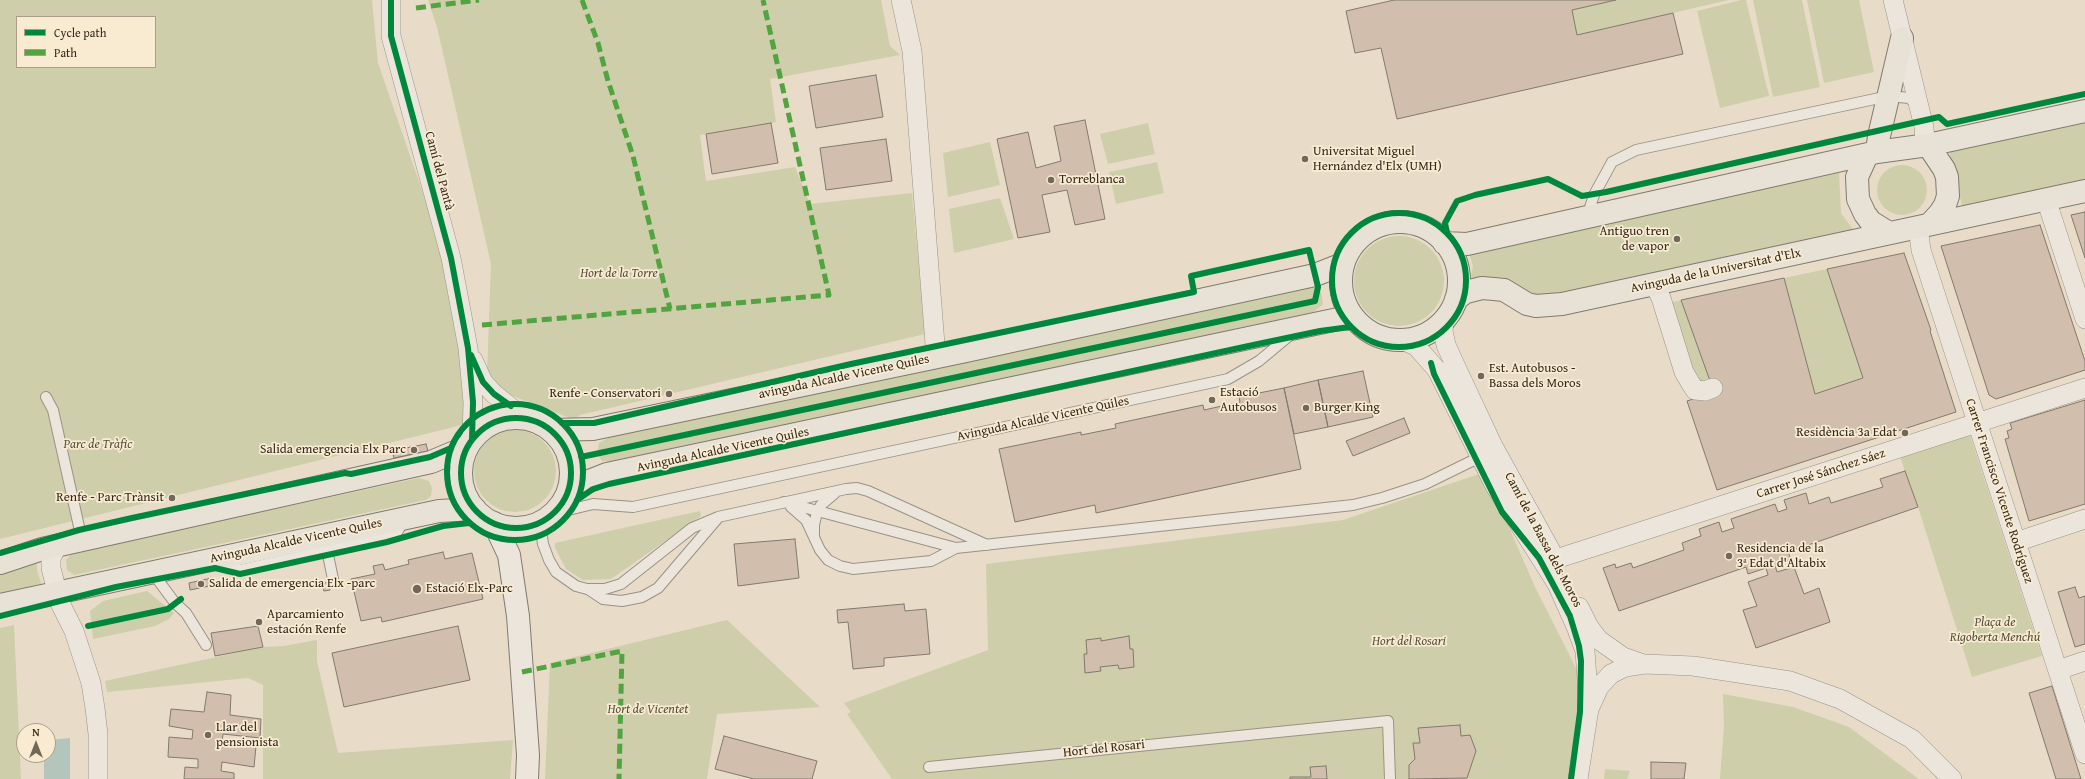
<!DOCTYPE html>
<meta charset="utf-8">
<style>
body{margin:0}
#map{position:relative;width:2085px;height:779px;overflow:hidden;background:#e8dcc8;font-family:"Gentium Book Plus",serif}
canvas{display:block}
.legend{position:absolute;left:16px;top:16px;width:140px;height:52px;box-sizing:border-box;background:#f9ebd2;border:1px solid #aa9e8a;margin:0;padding:5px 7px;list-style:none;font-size:12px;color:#332a1e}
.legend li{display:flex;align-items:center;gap:8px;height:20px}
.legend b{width:20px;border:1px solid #aa9e8a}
.north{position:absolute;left:16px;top:723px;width:40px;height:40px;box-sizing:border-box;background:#f9ebd2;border:1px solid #aa9e8a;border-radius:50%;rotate:0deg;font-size:11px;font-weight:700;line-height:16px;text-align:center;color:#332a1e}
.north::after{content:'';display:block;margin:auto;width:14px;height:18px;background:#72685a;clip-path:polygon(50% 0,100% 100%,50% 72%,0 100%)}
</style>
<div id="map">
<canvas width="2085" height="779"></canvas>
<ul class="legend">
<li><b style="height:5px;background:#00873e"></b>Cycle path</li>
<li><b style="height:5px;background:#52a441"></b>Path</li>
</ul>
<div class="north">N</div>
</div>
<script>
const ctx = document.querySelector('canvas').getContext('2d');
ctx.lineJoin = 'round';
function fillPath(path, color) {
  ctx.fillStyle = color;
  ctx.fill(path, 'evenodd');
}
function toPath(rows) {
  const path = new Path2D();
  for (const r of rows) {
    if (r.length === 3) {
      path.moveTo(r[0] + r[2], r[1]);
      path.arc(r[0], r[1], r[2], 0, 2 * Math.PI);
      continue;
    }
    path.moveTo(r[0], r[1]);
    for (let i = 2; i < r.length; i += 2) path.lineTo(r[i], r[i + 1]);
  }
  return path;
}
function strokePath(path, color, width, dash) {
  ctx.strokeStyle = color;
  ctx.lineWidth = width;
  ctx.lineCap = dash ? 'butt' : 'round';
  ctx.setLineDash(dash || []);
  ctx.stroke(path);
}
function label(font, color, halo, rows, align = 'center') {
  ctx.font = font + ' "Gentium Book Plus",serif';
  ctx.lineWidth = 3.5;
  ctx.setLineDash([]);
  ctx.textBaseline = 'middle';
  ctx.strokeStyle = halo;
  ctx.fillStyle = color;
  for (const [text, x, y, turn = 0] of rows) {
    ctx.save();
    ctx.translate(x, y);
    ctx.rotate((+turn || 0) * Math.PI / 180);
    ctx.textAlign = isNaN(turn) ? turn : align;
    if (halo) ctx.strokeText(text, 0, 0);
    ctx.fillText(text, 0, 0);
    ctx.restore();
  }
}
const green = toPath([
 [0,0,372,0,378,63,435,228,457,327,470,423,0,539],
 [17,17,155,17,155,67,17,67],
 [428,0,881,0,890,46,900,55,770,79,776,122,700,135,706,181,795,167,810,204,912,193,925,334,580,415,575,420,505,393,487,374,491,264,437,27],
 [1616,0,1729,0,1577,35,1572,10],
 [1741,0,1746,0,1769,96,1720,108,1697,11],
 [1753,0,1802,0,1820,87,1773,97],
 [1807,0,1859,0,1874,72,1824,83],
 [2085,120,2085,183,1963,210,1949,150],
 [1148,123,1155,154,1108,164,1100,134],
 [990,142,1000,185,948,197,943,153],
 [1157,162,1164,193,1116,204,1109,172],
 [1902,190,25],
 [1839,173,1841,213,1855,232,1543,298,1470,280,1473,266,1468,250],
 [1000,198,1014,239,954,253,949,209],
 [1399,281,45],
 [1827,269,1863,378,1815,394,1784,278],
 [1312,287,1321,292,1323,304,1314,312,615,462,602,461,597,454,599,443,610,437,1302,288],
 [1681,300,1711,383,1698,382,1669,303],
 [515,471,41],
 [1970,435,2042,656,1972,677,1918,507,1900,457],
 [1485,472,1535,587,1576,668,1579,679,1580,712,1569,779,892,779,847,714,851,712,844,703,988,650,986,564,1343,520],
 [419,478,429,481,432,488,431,496,426,500,74,575,67,570,66,560,72,553],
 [700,511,701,516,611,579,583,580,566,569,555,548,555,543],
 [37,560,37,570,42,586,0,594,0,572],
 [147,591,174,613,169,619,155,626,93,639,90,611,103,601],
 [727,620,820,707,717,714,707,779,545,779,550,663],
 [14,625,21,779,0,779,0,628],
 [317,640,317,661,338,753,513,740,510,779,263,779,263,685,248,678,107,692,105,681,263,647,284,646],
 [1723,694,1793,707,1849,727,1919,779,1720,779,1724,726],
 [1605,769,1630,771,1627,779,1604,779]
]);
const water = toPath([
 [70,738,70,779,44,779,44,755,48,755,48,740]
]);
const building = toPath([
 [1394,0,1616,0,1572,10,1577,35,1673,13,1683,54,1397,119,1381,48,1355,53,1346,11,1394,0],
 [876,75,883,117,816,128,809,86,876,75],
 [1085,120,1105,219,1075,225,1067,190,1042,195,1050,232,1018,238,997,139,1028,132,1036,168,1061,161,1054,126,1085,120],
 [771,123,778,163,712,174,706,134,771,123],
 [886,139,892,181,826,190,820,148,886,139],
 [2085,212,2085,258,2071,215,2085,212],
 [2040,225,2085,361,2085,370,1996,399,1989,395,1941,246,2040,225],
 [1904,253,1931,330,1930,331,1956,412,1717,490,1687,401,1714,392,1681,300,1784,278,1815,394,1863,378,1827,269,1904,253],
 [1363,371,1373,417,1328,427,1318,380,1363,371],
 [1318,380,1328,427,1294,434,1284,388,1318,380],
 [1284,388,1301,469,1096,513,1095,505,1015,522,999,449,1081,432,1081,435,1116,428,1115,424,1203,405,1204,410,1240,402,1239,397,1284,388],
 [2085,400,2085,504,2029,521,2005,439,2009,438,2007,431,2012,429,2010,423,2085,400],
 [1404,418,1410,433,1353,456,1346,441,1404,418],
 [426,444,428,451,394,458,393,455,402,453,401,449,426,444],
 [1905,471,1918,507,1788,552,1791,559,1775,565,1777,572,1794,567,1804,594,1819,588,1830,622,1756,648,1743,610,1757,606,1748,582,1768,575,1766,568,1748,574,1746,567,1619,611,1603,568,1615,564,1616,568,1631,563,1633,568,1684,550,1682,543,1701,536,1699,529,1719,522,1722,532,1734,528,1731,519,1775,504,1778,512,1787,509,1784,500,1806,493,1809,504,1829,497,1831,503,1883,487,1880,479,1905,471],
 [795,539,799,578,738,586,734,544,795,539],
 [443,552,445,559,472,553,483,599,382,622,381,617,361,621,351,579,375,574,373,566,383,564,385,570,409,564,408,560,443,552],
 [212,578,214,585,190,590,189,583,212,578],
 [328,582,330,590,324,591,322,584,328,582],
 [2075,587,2079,598,2085,596,2085,644,2075,647,2058,592,2075,587],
 [904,604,905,611,926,609,930,654,884,658,884,666,853,669,848,622,838,623,837,610,904,604],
 [258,626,263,647,215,656,211,633,258,626],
 [458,626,470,680,344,707,332,653,458,626],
 [1129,636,1130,649,1133,649,1134,667,1119,669,1118,665,1100,667,1101,671,1085,673,1084,654,1087,654,1086,640,1101,638,1101,641,1129,636],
 [2052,686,2081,779,2056,779,2029,693,2052,686],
 [207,692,231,695,230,715,261,719,260,738,223,734,222,742,256,746,254,767,222,762,221,771,234,773,234,779,184,779,185,767,198,768,198,759,168,757,169,737,192,739,193,730,169,726,171,709,204,712,207,692],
 [1460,725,1461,736,1470,735,1476,751,1467,778,1409,779,1409,765,1415,759,1413,743,1420,743,1418,728,1460,725],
 [724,736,817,761,812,779,754,779,715,769,724,736],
 [1651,762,1686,763,1684,779,1651,779,1651,762],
 [1326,766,1327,779,1290,779,1290,777,1311,777,1310,767,1326,766]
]);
const lane = toPath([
 [1587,217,1594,195,1612,162,1636,150,1889,96,1909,98,1918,105],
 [46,397,53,410,82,540],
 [784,502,956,548,1353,505,1382,498,1425,484,1480,457],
 [791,507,806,520,820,550,828,560,840,566,853,569,931,561,956,548],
 [552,514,593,504,633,507,1228,379,1259,361,1289,336],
 [540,522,543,544,549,560,556,572,576,586,587,589,605,589,621,584,692,528,718,517,846,489,857,488,868,491,987,545],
 [814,534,814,525,817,512,821,505,834,494],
 [327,550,333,579],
 [220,562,240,570,384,538,396,534,404,520],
 [152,572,175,603,186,613,206,645],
 [588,589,603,599,622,601,642,597,658,588,717,519],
 [929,767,1388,721,1390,779]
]);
const street = toPath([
 [391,0,391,36,451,258,468,348,473,402,472,440],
 [901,0,912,51,936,357],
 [1893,0,1924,127,1925,145],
 [2046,199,2085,319],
 [1918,227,1921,250,2085,754],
 [1655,285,1661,298,1684,372,1691,384,1695,390,1705,391,1713,388],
 [1444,320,1443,331,1446,345,1455,365,1493,446,1551,551],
 [1402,340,1416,346,1437,370,1495,486,1557,584,1577,629,1585,651,1589,706],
 [473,360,483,382,494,394,524,418],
 [2016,542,2085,519],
 [57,546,51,558,51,568,57,592,59,601,74,631,91,683,95,708,98,734,98,779],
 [1556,559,2085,388],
 [1579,607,1589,627,1599,640,1623,657,1643,664],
 [2058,670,2085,661],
 [1578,779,1589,709,1599,687,1611,674,1625,667,1645,664,1693,666,1790,681,1840,699,1912,739,1952,779]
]);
const secondary = toPath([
 [494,523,509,555,518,616,528,755,527,779]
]);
const highway = toPath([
 [1928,145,1944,169,1947,177,1948,196,1945,205,1940,213,1930,224],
 [1877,152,1879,136,1902,38],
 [1867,155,1857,177,1858,199,1865,214,1871,222,1889,233],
 [1400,281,59],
 [1444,243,1467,244,1877,152,1928,145,2085,111],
 [1456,299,1466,292,1482,288,1494,289,1504,290,1527,304,1536,306,1562,304,2085,191],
 [516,473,55],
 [551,430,593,429,966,351,1315,275,1343,264],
 [569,489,607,474,1343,318,1355,319],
 [0,563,42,549,100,536,431,462,467,447],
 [0,605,439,511,475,509]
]);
const quiet = toPath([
 [582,0,598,43,608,81,633,156,670,309],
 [416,8,479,0],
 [482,325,829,295,763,0],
 [522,672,622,651,619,779]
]);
const cycleway = toPath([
 [391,0,391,36,451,258,468,348,473,402,472,440],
 [1399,280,67],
 [1447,233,1445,223,1457,201,1475,195,1548,179,1582,196,1606,192,1939,117,1947,124,2085,94],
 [471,355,483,382,494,394,511,406],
 [1431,363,1434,374,1502,512,1539,558,1570,616,1579,646,1581,661,1580,712,1571,779],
 [515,472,68],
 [516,473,55],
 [562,423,594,423,851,364,1194,292,1191,276,1309,250,1318,287,1315,301,581,457],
 [577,500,593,489,609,484,1258,344,1320,331,1350,327],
 [0,553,79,530,132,518,345,473,351,474,430,457,451,448],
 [0,616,116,587,215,568,240,574,387,542,443,526,469,523],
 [88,626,168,609,181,599]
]);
const markers = [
 [1305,159,4,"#72685a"],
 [1051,180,4,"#72685a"],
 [1677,239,4,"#72685a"],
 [1481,376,4,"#72685a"],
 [669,394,4,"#72685a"],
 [1212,400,4,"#72685a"],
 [1306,408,4,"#72685a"],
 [1905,433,4,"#72685a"],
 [414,450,4,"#72685a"],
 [172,498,4,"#72685a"],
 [1729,556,4,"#72685a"],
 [201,584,4,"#72685a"],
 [417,589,5,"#72685a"],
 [259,622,4,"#72685a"],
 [208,735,4,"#72685a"]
];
const poiNames = [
 ["Universitat Miguel",1313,152],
 ["Hernández d'Elx (UMH)",1313,167],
 ["Torreblanca",1059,180],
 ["Antiguo tren",1669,232,"right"],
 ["de vapor",1669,247,"right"],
 ["Est. Autobusos -",1489,369],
 ["Bassa dels Moros",1489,384],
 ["Estació",1220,393],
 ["Autobusos",1220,408],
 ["Renfe - Conservatori",661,394,"right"],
 ["Burger King",1314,408],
 ["Residència 3a Edat",1897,433,"right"],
 ["Salida emergencia Elx Parc",406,450,"right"],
 ["Renfe - Parc Trànsit",164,498,"right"],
 ["Residencia de la",1737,549],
 ["3ª Edat d'Altabix",1737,564],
 ["Salida de emergencia Elx -parc",209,584],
 ["Estació Elx-Parc",426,589],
 ["Aparcamiento",267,615],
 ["estación Renfe",267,630],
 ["Llar del",216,728],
 ["pensionista",216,743]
];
const streetNames = [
 ["Camí del Pantà",439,171,75],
 ["Avinguda de la Universitat d'Elx",1716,271,-12],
 ["avinguda Alcalde Vicente Quiles",844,377,-12],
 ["Avinguda Alcalde Vicente Quiles",1043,419,-12],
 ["Avinguda Alcalde Vicente Quiles",723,450,-12],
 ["Carrer José Sánchez Sáez",1821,474,-18],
 ["Carrer Francisco Vicente Rodríguez",1999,491,72],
 ["Camí de la Bassa dels Moros",1543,540,62],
 ["Avinguda Alcalde Vicente Quiles",296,541,-12],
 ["Hort del Rosari",1104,749,-6]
];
const parkNames = [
 ["Hort de la Torre",619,274],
 ["Parc de Tràfic",98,445],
 ["Plaça de",1995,623],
 ["Rigoberta Menchú",1995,638],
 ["Hort del Rosari",1409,642],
 ["Hort de Vicentet",648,710]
];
fillPath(green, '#ceceaa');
fillPath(water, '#b4c5bc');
fillPath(building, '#d1beac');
strokePath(building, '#817a6e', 1);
strokePath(lane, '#9a9285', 12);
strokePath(street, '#9a9285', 20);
strokePath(secondary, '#817a6e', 24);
strokePath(highway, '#817a6e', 24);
strokePath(lane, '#ebe5dc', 10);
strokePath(street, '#ebe5dc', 19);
strokePath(secondary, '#ebe5dc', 22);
strokePath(highway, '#e8e1d6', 22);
strokePath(quiet, '#52a441', 5, [10, 5]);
strokePath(cycleway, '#00873e', 6);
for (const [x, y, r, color] of markers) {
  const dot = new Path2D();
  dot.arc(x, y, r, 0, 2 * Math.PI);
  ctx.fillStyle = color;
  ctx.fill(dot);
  strokePath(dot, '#f9ebd2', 1.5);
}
label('13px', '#332a1e', '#f9ebd2', poiNames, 'left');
label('13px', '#332a1e', '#f9ebd2', streetNames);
label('italic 13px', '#54503b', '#f9ebd2', parkNames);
</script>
